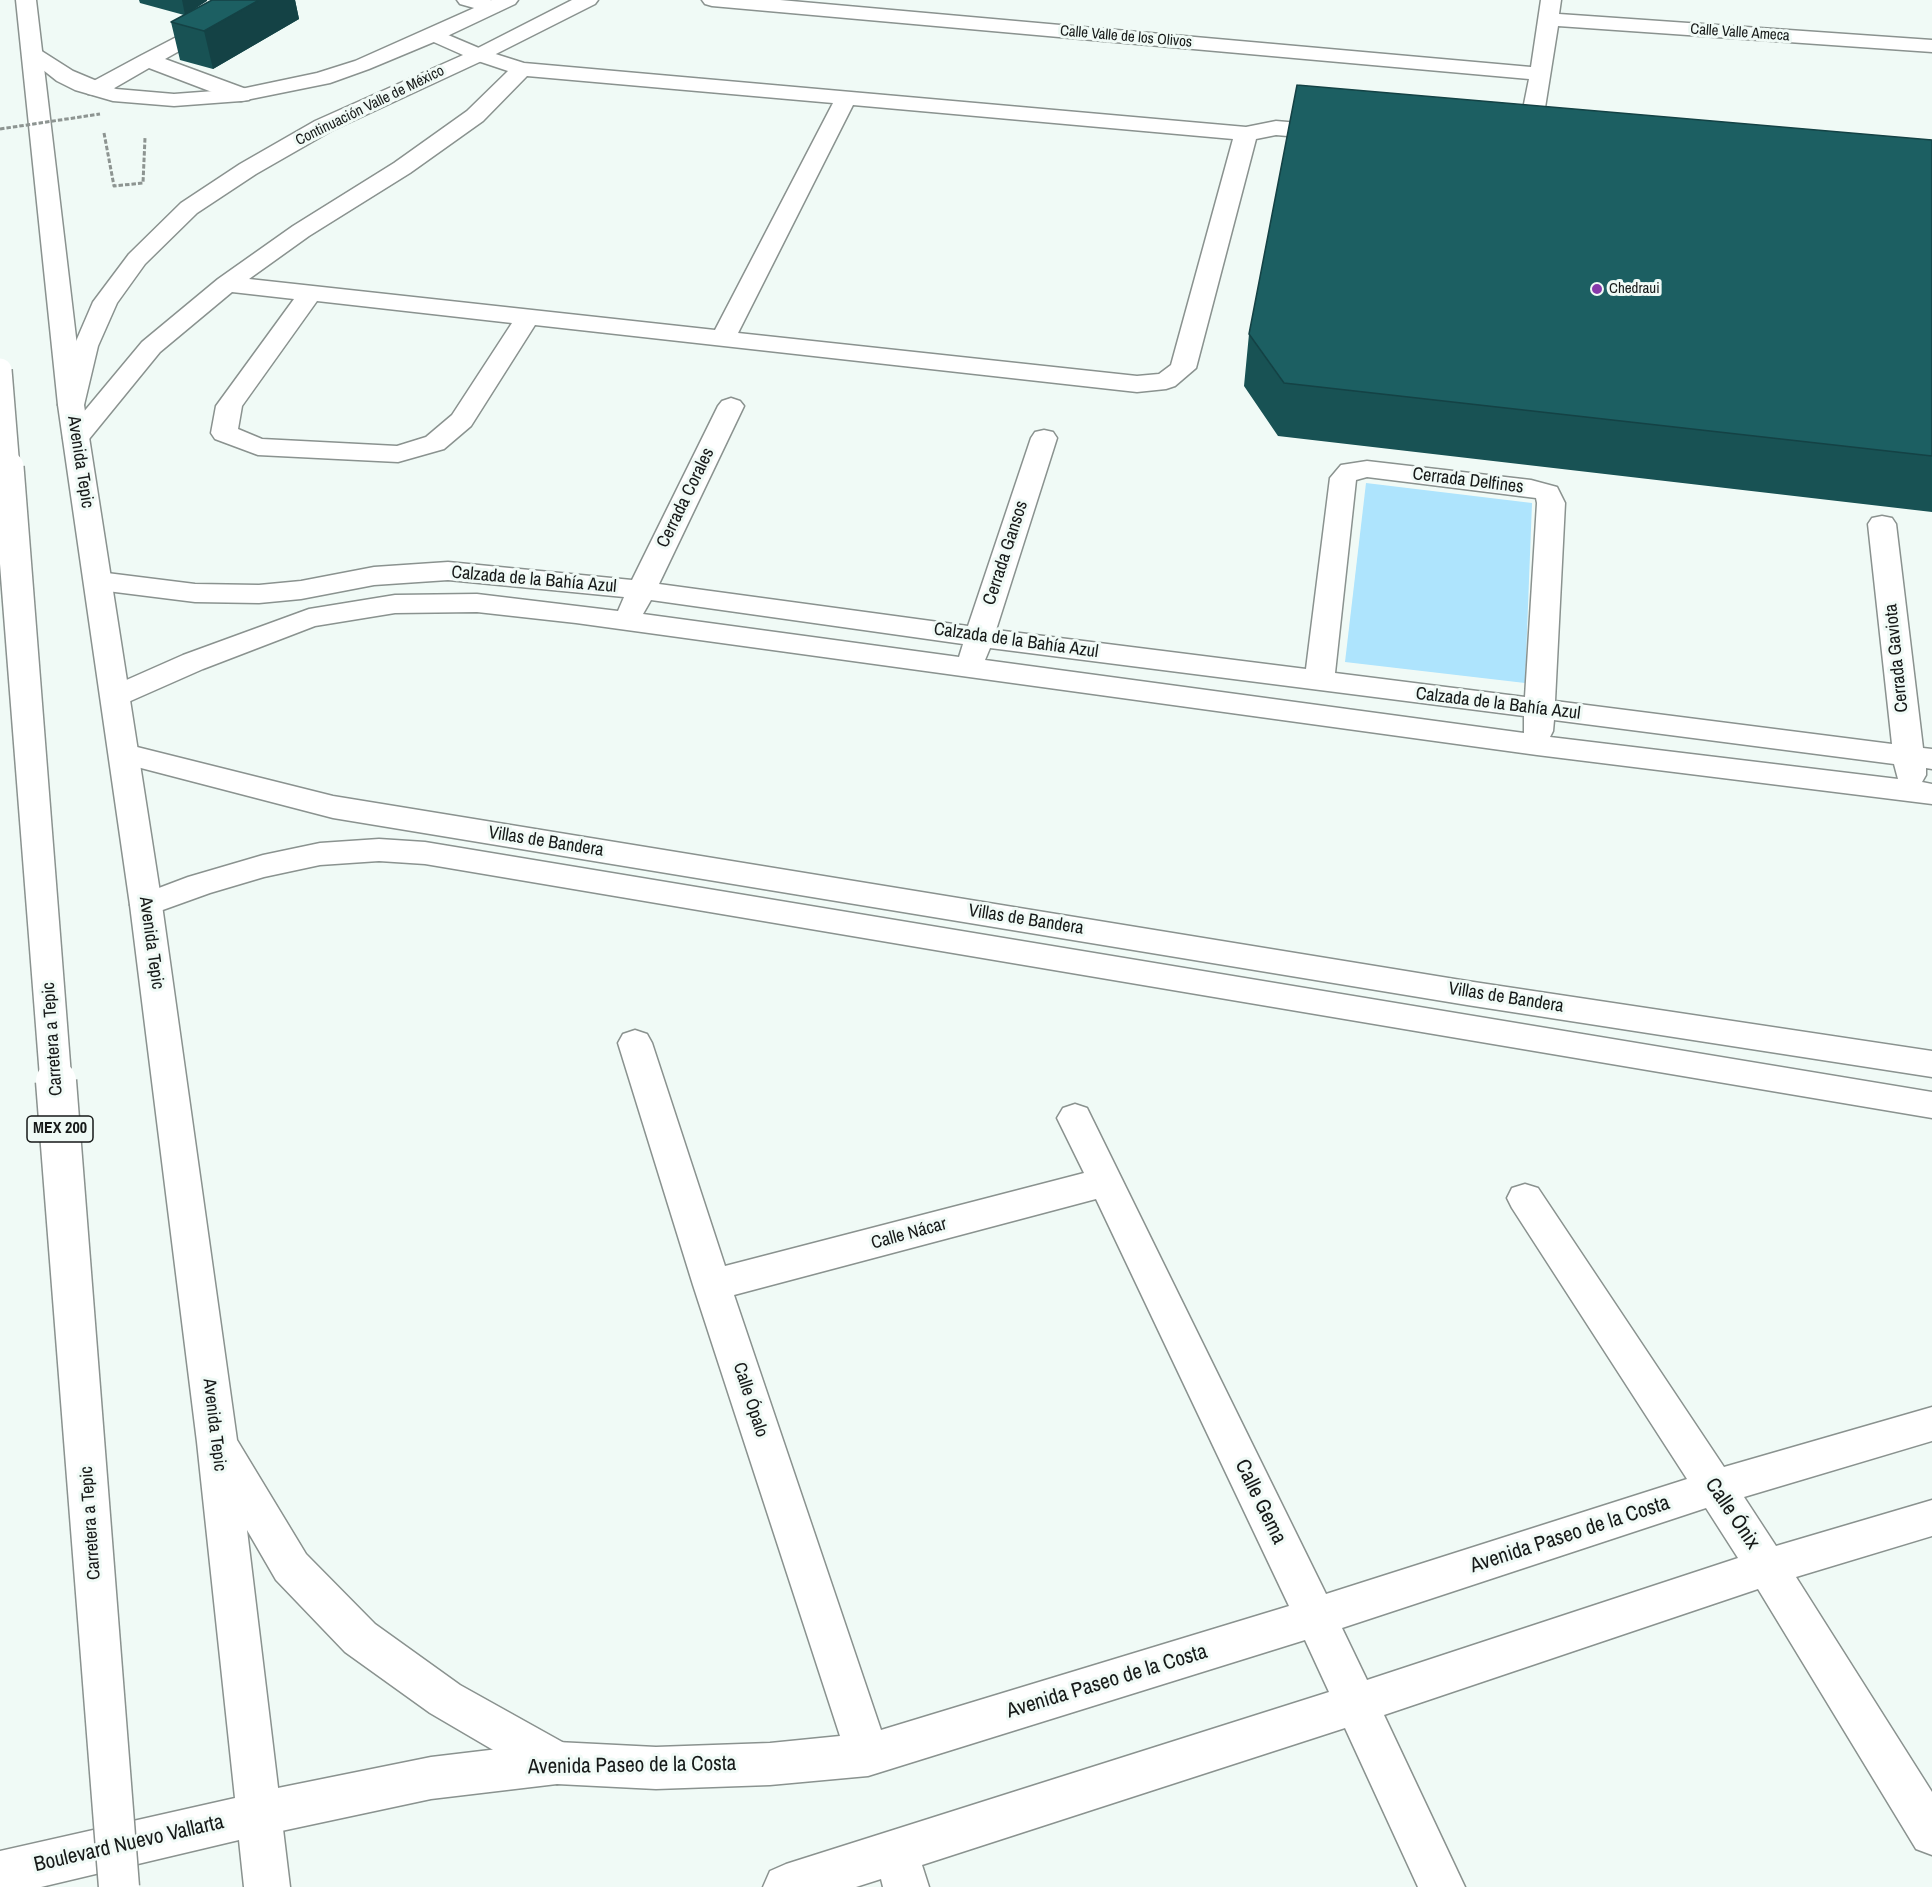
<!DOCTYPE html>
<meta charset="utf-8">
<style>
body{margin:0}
canvas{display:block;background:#f0faf6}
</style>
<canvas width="1932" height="1887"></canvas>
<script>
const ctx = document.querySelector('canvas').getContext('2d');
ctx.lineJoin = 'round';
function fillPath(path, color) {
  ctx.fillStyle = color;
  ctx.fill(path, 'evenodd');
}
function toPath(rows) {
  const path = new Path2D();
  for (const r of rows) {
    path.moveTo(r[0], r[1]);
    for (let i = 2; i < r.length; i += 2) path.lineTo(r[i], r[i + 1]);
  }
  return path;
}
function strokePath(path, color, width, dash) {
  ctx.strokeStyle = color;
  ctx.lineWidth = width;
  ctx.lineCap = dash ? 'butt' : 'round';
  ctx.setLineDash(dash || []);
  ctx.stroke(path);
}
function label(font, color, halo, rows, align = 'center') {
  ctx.font = font + ' "Archivo Narrow",sans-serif';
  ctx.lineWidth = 6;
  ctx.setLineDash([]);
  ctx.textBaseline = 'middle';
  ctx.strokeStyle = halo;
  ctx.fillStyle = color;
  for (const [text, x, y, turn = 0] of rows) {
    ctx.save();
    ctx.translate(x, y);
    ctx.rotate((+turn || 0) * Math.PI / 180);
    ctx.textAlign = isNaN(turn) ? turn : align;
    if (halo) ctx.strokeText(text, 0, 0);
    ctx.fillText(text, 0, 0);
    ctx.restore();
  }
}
const water = toPath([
 [1366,483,1532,503,1525,683,1345,662]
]);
const path = toPath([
 [104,133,114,186,143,183,145,138]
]);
const service = toPath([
 [457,0,490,0,499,3,502,7,499,11,492,13,460,4,457,0],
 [215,17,222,19,225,23,222,27,165,59,249,90,252,95,249,100,241,101,233,100,149,68,104,94,96,95,88,94,85,89,88,84,140,56,215,17],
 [434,29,486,51,524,63,1246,127,1276,121,1334,126,1342,128,1345,133,1342,138,1334,140,1276,135,1256,139,1196,368,1175,386,1166,389,1137,392,535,325,471,426,444,449,398,462,258,455,215,439,211,433,216,406,294,299,232,292,160,352,85,444,76,446,67,444,63,438,67,432,142,342,218,279,293,226,394,163,467,111,508,71,472,59,427,39,424,35,427,31,434,29],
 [527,76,833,103,715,330,249,279,309,236,410,173,483,121,527,76],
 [853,105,1233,139,1171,365,1159,374,1137,376,738,333,853,105],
 [317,301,512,323,452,415,426,437,397,446,262,439,238,429,242,406,317,301]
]);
const minor = toPath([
 [702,0,780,0,1531,67,1541,0,1561,0,1559,14,1932,40,1932,52,1558,26,1544,114,1541,119,1533,121,1525,119,1522,114,1529,79,712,6,705,4,702,0],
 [731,398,740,401,744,406,659,584,968,626,1031,438,1035,432,1044,430,1053,432,1057,438,996,630,1306,669,1330,478,1341,465,1367,461,1531,480,1557,487,1565,503,1555,701,1892,744,1868,524,1872,518,1882,516,1892,518,1896,524,1923,748,1932,749,1932,769,1926,768,1926,775,1922,782,1932,784,1932,804,1537,755,576,623,477,612,395,613,315,626,203,669,126,703,116,706,106,703,101,696,106,689,183,655,309,609,395,595,477,594,618,611,624,597,448,580,374,585,301,599,259,603,195,602,99,590,89,587,85,581,89,575,99,572,195,584,259,585,301,581,374,567,448,562,632,580,718,406,722,401,731,398],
 [1367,477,1536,498,1537,503,1525,697,1335,673,1356,480,1367,477],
 [651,600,963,644,959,657,643,614,651,600],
 [990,648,1524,716,1524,733,985,660,990,648],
 [1554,720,1894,764,1898,779,1550,737,1553,731,1554,720],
 [125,744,333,796,1467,981,1932,1051,1932,1077,1467,1005,333,818,114,761,110,754,114,747,125,744],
 [379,839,425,842,1932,1092,1932,1118,425,864,379,861,320,865,264,877,210,893,146,916,135,913,130,905,135,897,188,877,263,855,320,843,379,839],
 [635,1030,647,1034,652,1043,725,1266,1084,1173,1057,1118,1063,1108,1075,1104,1087,1108,1326,1594,1687,1479,1512,1208,1507,1198,1512,1188,1525,1184,1538,1188,1724,1467,1932,1407,1932,1441,1744,1497,1776,1546,1932,1500,1932,1536,1796,1577,1932,1792,1932,1855,1916,1849,1758,1589,1384,1715,1465,1887,1418,1887,1345,1728,922,1865,929,1887,883,1887,881,1879,856,1887,763,1887,770,1871,786,1864,1329,1692,1305,1640,868,1776,770,1785,656,1789,557,1784,431,1799,258,1836,242,1829,236,1814,242,1799,258,1792,431,1757,557,1742,656,1747,770,1743,840,1736,693,1285,618,1043,623,1034,635,1030],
 [1096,1199,1289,1606,881,1730,734,1295,1096,1199],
 [1706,1508,1738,1558,1367,1680,1342,1628,1706,1508]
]);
const tertiary = toPath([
 [492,0,518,0,515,4,441,39,369,69,330,83,241,101,174,106,113,101,75,90,57,81,23,54,26,50,33,48,40,50,73,71,116,89,174,94,241,89,317,73,355,61,492,0],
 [572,0,598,0,595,4,486,59,331,131,256,174,197,213,145,264,117,303,98,346,84,405,80,410,71,413,62,410,58,405,74,346,93,302,129,254,181,203,240,164,315,121,472,51,572,0]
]);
const secondary = toPath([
 [16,0,36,0,84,405,162,905,237,1440,306,1554,375,1624,460,1685,573,1748,579,1763,573,1778,557,1784,541,1778,430,1713,345,1652,276,1580,247,1530,290,1887,244,1887,239,1840,41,1887,0,1887,0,1851,235,1798,197,1442,130,905,58,405,16,0]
]);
const pathBridge = toPath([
 [0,129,100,114]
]);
const trunkBridgeFar2 = toPath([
 [0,370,8,469]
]);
const trunkBridgeFar1 = toPath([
 [8,467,56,1083]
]);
const trunkBridge = toPath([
 [56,1081,119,1887]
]);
const wall = toPath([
 [139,0,207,0,192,11,212,0,295,0,299,19,213,69,180,60,171,22,184,15,140,3],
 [1932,140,1932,512,1278,436,1244,386,1249,334]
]);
const shadedWall = toPath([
 [182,0,207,0,207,1,185,15],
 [259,0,295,0,299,19,213,69,204,31]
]);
const building = toPath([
 [212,0,259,0,204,31,171,22,212,0],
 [1297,85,1932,140,1932,456,1284,383,1249,334,1297,85]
]);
const markers = [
 [1597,289,6,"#8639aa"]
];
const farStreetnames = [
 ["Calle Valle Ameca",1740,33,4],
 ["Calle Valle de los Olivos",1126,37,5],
 ["Continuación Valle de México",370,106,-26]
];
const farPoinames = [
 ["Chedraui",1609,289]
];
const shields = [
 [60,1129,66]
];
const shieldNames = [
 ["MEX 200",60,1129]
];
const streetNames = [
 ["Avenida Tepic",80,462,81],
 ["Cerrada Delfines",1468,481,7],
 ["Cerrada Corales",686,498,-64],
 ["Cerrada Gansos",1006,553,-72],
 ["Calzada de la Bahía Azul",534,580,5],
 ["Calzada de la Bahía Azul",1016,641,8],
 ["Cerrada Gaviota",1897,658,-96],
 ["Calzada de la Bahía Azul",1498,704,7],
 ["Villas de Bandera",546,842,9],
 ["Villas de Bandera",1026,920,9],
 ["Avenida Tepic",151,943,82],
 ["Villas de Bandera",1506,998,9],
 ["Carretera a Tepic",53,1039,-94],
 ["Calle Nácar",909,1234,-15],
 ["Calle Ópalo",750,1400,72],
 ["Avenida Tepic",214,1425,83],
 ["Carretera a Tepic",91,1523,-94]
];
const nearStreetnames = [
 ["Calle Gema",1260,1502,64],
 ["Calle Ónix",1732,1514,56],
 ["Avenida Paseo de la Costa",1570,1535,-18],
 ["Avenida Paseo de la Costa",1107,1682,-17],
 ["Avenida Paseo de la Costa",632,1766,-1],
 ["Boulevard Nuevo Vallarta",129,1844,-13]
];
fillPath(water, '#aee4fd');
strokePath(service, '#8a928f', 3);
strokePath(minor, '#8a928f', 3);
strokePath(tertiary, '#8a928f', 3);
strokePath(secondary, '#8a928f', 3);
strokePath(path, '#8d9491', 3, [4.5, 2]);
fillPath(service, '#fff');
fillPath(minor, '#fff');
fillPath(tertiary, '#fff');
fillPath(secondary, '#fff');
strokePath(trunkBridgeFar2, '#8a928f', 26, []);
strokePath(trunkBridgeFar1, '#8a928f', 34, []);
strokePath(trunkBridge, '#8a928f', 43, []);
strokePath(pathBridge, '#8d9491', 3, [4.5, 2]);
strokePath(trunkBridgeFar2, '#fff', 23);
strokePath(trunkBridgeFar1, '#fff', 31);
strokePath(trunkBridge, '#fff', 40);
fillPath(wall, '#185254');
fillPath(shadedWall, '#144245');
fillPath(building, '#1c5f62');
strokePath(building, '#144245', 1.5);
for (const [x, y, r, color] of markers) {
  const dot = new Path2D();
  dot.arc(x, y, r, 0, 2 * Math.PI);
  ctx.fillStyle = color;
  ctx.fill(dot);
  strokePath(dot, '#f0faf6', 2);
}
label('15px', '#161918', '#f0faf6', farStreetnames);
label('15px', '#161918', '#f0faf6', farPoinames, 'left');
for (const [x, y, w] of shields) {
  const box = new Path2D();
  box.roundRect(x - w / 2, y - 13, w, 26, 4.5);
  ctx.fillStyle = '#f0faf6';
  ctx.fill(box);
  strokePath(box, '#161918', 1.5);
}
label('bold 16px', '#161918', null, shieldNames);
label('18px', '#161918', '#f0faf6', streetNames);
label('21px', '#161918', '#f0faf6', nearStreetnames);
</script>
